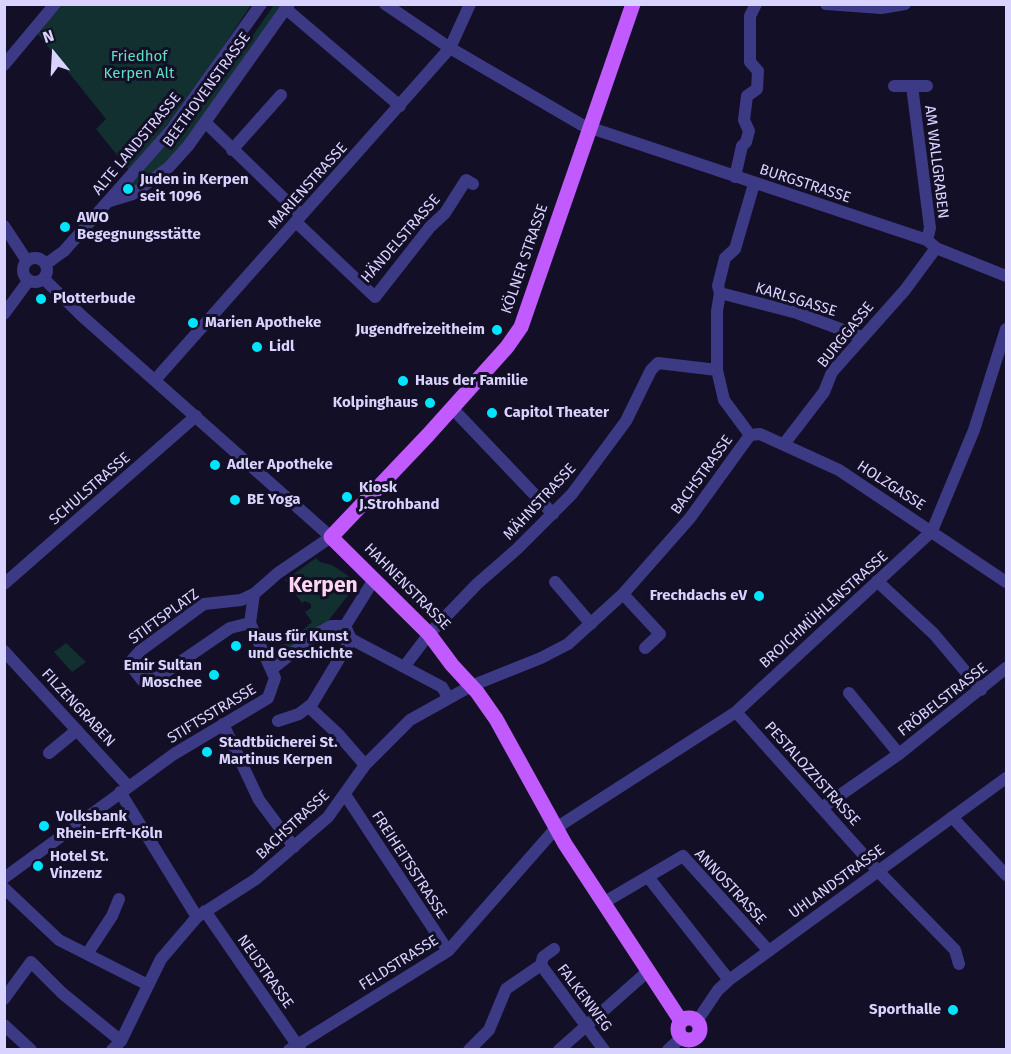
<!DOCTYPE html>
<meta charset="utf-8">
<style>
body{margin:0}
#map{position:relative;width:1011px;height:1054px;overflow:hidden;background:#130f26;font-family:"Fira Sans",sans-serif}
canvas{display:block}
.frame{position:absolute;inset:0;border:6px solid #d9d4ff;pointer-events:none}
.north{position:absolute;left:24px;top:24px;width:60px;height:60px;-webkit-text-stroke:4px #130f26;paint-order:stroke;rotate:342deg;font-size:16px;font-weight:700;line-height:24px;text-align:center;color:#d9d4ff}
.north::after{content:'';display:block;margin:auto;width:21px;height:27px;background:#d9d4ff;clip-path:polygon(50% 0,100% 100%,50% 72%,0 100%)}
</style>
<div id="map">
<canvas width="1011" height="1054"></canvas>
<div class="frame"></div>
<div class="north">N</div>
</div>
<script>
const ctx = document.querySelector('canvas').getContext('2d');
ctx.lineJoin = 'round';
function fillPath(path, color) {
  ctx.fillStyle = color;
  ctx.fill(path, 'evenodd');
}
function toPath(rows) {
  const path = new Path2D();
  for (const r of rows) {
    if (r.length === 3) {
      path.moveTo(r[0] + r[2], r[1]);
      path.arc(r[0], r[1], r[2], 0, 2 * Math.PI);
      continue;
    }
    path.moveTo(r[0], r[1]);
    for (let i = 2; i < r.length; i += 2) path.lineTo(r[i], r[i + 1]);
  }
  return path;
}
function strokePath(path, color, width, dash) {
  ctx.strokeStyle = color;
  ctx.lineWidth = width;
  ctx.lineCap = dash ? 'butt' : 'round';
  ctx.setLineDash(dash || []);
  ctx.stroke(path);
}
function label(font, color, halo, rows, align = 'center') {
  ctx.font = font + ' "Fira Sans",sans-serif';
  ctx.lineWidth = 6;
  ctx.setLineDash([]);
  ctx.textBaseline = 'middle';
  ctx.strokeStyle = halo;
  ctx.fillStyle = color;
  for (const [text, x, y, turn = 0] of rows) {
    ctx.save();
    ctx.translate(x, y);
    ctx.rotate((+turn || 0) * Math.PI / 180);
    ctx.textAlign = isNaN(turn) ? turn : align;
    if (halo) ctx.strokeText(text, 0, 0);
    ctx.fillText(text, 0, 0);
    ctx.restore();
  }
}
const green = toPath([
 [62,5,251,5,183,107,129,170,96,129,106,119,37,33],
 [274,5,284,5,257,39,187,141,172,157,125,195,124,189,207,88,220,83],
 [316,558,320,562,332,565,350,577,354,582,353,589,328,621,285,652,280,645,288,643,312,622,305,612,311,608,311,604,305,601,302,603,285,580],
 [66,643,86,662,72,672,54,652]
]);
const minor = toPath([
 [385,4,450,48,582,125,927,240,936,248,1006,276],
 [826,4,881,8,905,4],
 [285,8,400,106],
 [4,65,55,4],
 [894,86,927,86],
 [912,86,930,228,927,240],
 [205,122,301,215],
 [232,150,281,95],
 [735,177,742,146,746,142,749,131,744,120,747,96,757,89,758,71,750,62,750,16,756,4],
 [110,201,133,194,169,167,188,146,289,4],
 [296,222,375,297,430,227,445,213,466,180,473,184],
 [4,226,27,261],
 [35,270,12],
 [46,264,64,251,172,129,261,4],
 [720,293,797,313,862,337],
 [4,314,29,280],
 [155,380,450,48,470,4],
 [452,408,553,514],
 [750,435,760,434,839,470,1006,582],
 [784,444,824,392,832,372,905,290,936,248],
 [877,581,934,634,981,690],
 [555,582,591,624],
 [4,584,196,416],
 [623,594,660,634,645,648],
 [250,623,230,628,157,678,142,680,132,667,132,660,140,651,204,604,241,600,254,594],
 [345,626,351,639,442,687,448,697],
 [345,626,373,581],
 [4,651,128,786],
 [404,667,429,634,477,584,517,549,572,494,626,421,651,370,658,363,717,370],
 [272,669,315,635,331,626,345,626],
 [849,693,899,754],
 [309,707,339,735,365,765],
 [736,712,878,871,955,950,959,964],
 [278,721,299,714,312,704,351,639],
 [223,724,259,800,294,847],
 [49,753,77,730],
 [120,792,197,917],
 [346,796,448,951],
 [823,807,899,754,1006,668],
 [952,817,1006,875],
 [648,877,729,980],
 [4,878,174,754,268,698,275,678,250,623,254,594,278,573,331,537,82,316,44,279],
 [4,888,59,940,148,985],
 [603,903,683,856,769,951],
 [205,911,300,1049],
 [87,954,112,916,119,899],
 [541,965,543,957,554,949],
 [4,999,31,962,62,993,121,1041],
 [697,1021,718,990,729,980,1006,778],
 [4,1025,31,1050],
 [112,1050,121,1041,161,959,197,917,256,879,328,817,365,765,410,720,471,686,541,658,568,644,623,594,690,518,750,435,724,400,717,370,717,311,720,293,718,286,725,258,735,249,754,184],
 [289,1050,448,951,556,828,736,712,932,531,974,430,1006,329],
 [469,1050,489,1030,506,989,541,965,604,1050],
 [559,1050,647,972],
 [668,1050,681,1038]
]);
const major = toPath([
 [633,4,521,327,507,347,428,435,331,537,429,634,452,665,477,692,496,719,565,844,681,1021],
 [689,1029,11]
]);
const markers = [
 [128,189,6,"#00e5ff"],
 [65,227,6,"#00e5ff"],
 [41,299,6,"#00e5ff"],
 [193,323,6,"#00e5ff"],
 [497,330,6,"#00e5ff"],
 [257,347,6,"#00e5ff"],
 [403,381,6,"#00e5ff"],
 [430,403,6,"#00e5ff"],
 [492,413,6,"#00e5ff"],
 [215,465,6,"#00e5ff"],
 [347,497,6,"#00e5ff"],
 [235,500,6,"#00e5ff"],
 [759,596,6,"#00e5ff"],
 [236,646,6,"#00e5ff"],
 [214,675,6,"#00e5ff"],
 [207,752,6,"#00e5ff"],
 [44,826,6,"#00e5ff"],
 [38,866,6,"#00e5ff"],
 [953,1010,6,"#00e5ff"]
];
const parkNames = [
 ["Friedhof",139,57],
 ["Kerpen Alt",139,74]
];
const streetNames = [
 ["BEETHOVENSTRASSE",207,90,-54],
 ["ALTE LANDSTRASSE",137,144,-50],
 ["AM WALLGRABEN",936,162,83],
 ["BURGSTRASSE",805,184,18],
 ["MARIENSTRASSE",308,186,-48],
 ["HÄNDELSTRASSE",401,239,-49],
 ["KÖLNER STRASSE",525,259,-71],
 ["KARLSGASSE",796,300,17],
 ["BURGGASSE",846,335,-51],
 ["BACHSTRASSE",702,475,-54],
 ["HOLZGASSE",891,486,33],
 ["SCHULSTRASSE",90,489,-41],
 ["MÄHNSTRASSE",540,502,-47],
 ["HAHNENSTRASSE",407,587,45],
 ["BROICHMÜHLENSTRASSE",824,610,-42],
 ["STIFTSPLATZ",164,617,-36],
 ["FRÖBELSTRASSE",943,700,-38],
 ["FILZENGRABEN",78,708,47],
 ["STIFTSSTRASSE",212,714,-31],
 ["PESTALOZZISTRASSE",812,774,48],
 ["BACHSTRASSE",293,825,-43],
 ["FREIHEITSSTRASSE",409,865,57],
 ["UHLANDSTRASSE",837,882,-36],
 ["ANNOSTRASSE",730,887,47],
 ["FELDSTRASSE",399,963,-32],
 ["NEUSTRASSE",265,972,55],
 ["FALKENWEG",584,998,53]
];
const poiNames = [
 ["Juden in Kerpen",140,180],
 ["seit 1096",140,197],
 ["AWO",77,218],
 ["Begegnungsstätte",77,235],
 ["Plotterbude",53,299],
 ["Marien Apotheke",205,323],
 ["Jugendfreizeitheim",485,330,"right"],
 ["Lidl",269,347],
 ["Haus der Familie",415,381],
 ["Kolpinghaus",418,403,"right"],
 ["Capitol Theater",504,413],
 ["Adler Apotheke",227,465],
 ["Kiosk",359,488],
 ["J.Strohband",359,505],
 ["BE Yoga",247,500],
 ["Frechdachs eV",747,596,"right"],
 ["Haus für Kunst",248,637],
 ["und Geschichte",248,654],
 ["Emir Sultan",202,666,"right"],
 ["Moschee",202,683,"right"],
 ["Stadtbücherei St.",219,743],
 ["Martinus Kerpen",219,760],
 ["Volksbank",56,817],
 ["Rhein-Erft-Köln",56,834],
 ["Hotel St.",50,857],
 ["Vinzenz",50,874],
 ["Sporthalle",941,1010,"right"]
];
const districtNames = [
 ["Kerpen",323,586]
];
fillPath(green, '#12302f');
strokePath(minor, '#3d3a85', 12);
strokePath(major, '#c25bff', 15);
for (const [x, y, r, color] of markers) {
  const dot = new Path2D();
  dot.arc(x, y, r, 0, 2 * Math.PI);
  ctx.fillStyle = color;
  ctx.fill(dot);
  strokePath(dot, '#130f26', 2);
}
label('15px', '#5fe0c0', '#130f26', parkNames);
label('15px', '#d9d4ff', '#130f26', streetNames);
label('bold 15px', '#d9d4ff', '#130f26', poiNames, 'left');
label('bold 21px', '#ffd6f0', '#130f26', districtNames);
</script>
